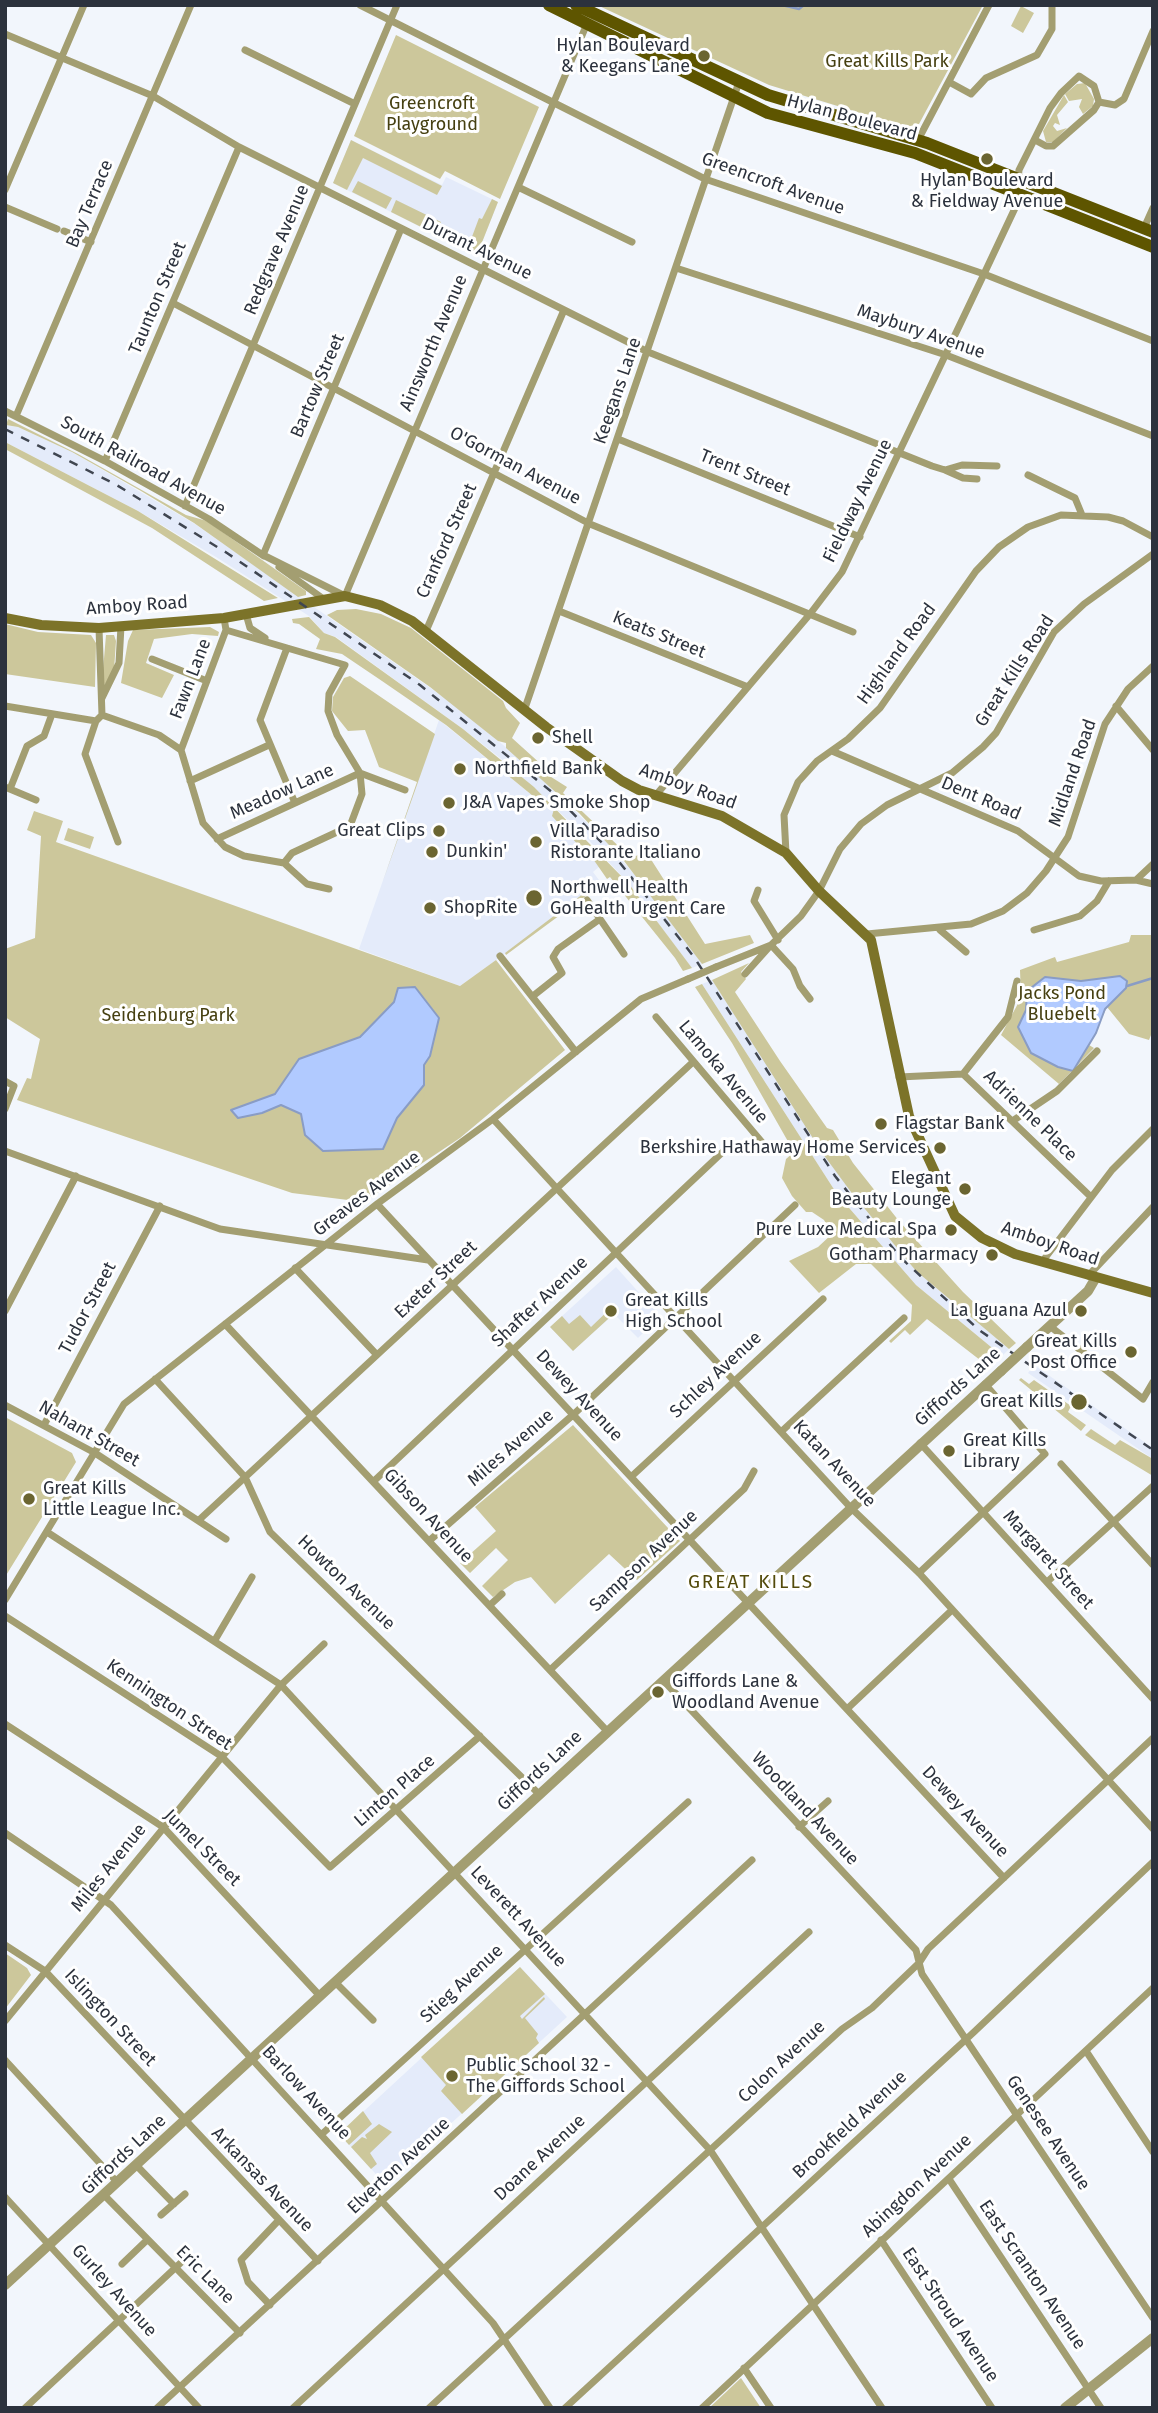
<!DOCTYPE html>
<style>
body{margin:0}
#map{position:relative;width:1158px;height:2413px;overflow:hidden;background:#f2f6fc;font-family:"Fira Sans",sans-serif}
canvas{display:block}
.frame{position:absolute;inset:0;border:7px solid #2c323d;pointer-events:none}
</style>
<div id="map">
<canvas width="1158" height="2413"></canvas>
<div class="frame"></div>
</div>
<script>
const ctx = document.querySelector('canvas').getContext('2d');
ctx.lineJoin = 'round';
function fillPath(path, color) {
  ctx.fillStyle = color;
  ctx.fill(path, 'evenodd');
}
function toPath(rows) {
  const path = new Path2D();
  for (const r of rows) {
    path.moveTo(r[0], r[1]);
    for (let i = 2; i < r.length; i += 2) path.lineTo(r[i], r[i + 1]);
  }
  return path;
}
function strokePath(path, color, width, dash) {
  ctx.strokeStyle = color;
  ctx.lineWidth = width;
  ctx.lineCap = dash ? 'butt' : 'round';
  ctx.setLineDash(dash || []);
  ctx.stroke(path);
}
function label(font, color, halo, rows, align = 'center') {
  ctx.font = font + ' "Fira Sans",sans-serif';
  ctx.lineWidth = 6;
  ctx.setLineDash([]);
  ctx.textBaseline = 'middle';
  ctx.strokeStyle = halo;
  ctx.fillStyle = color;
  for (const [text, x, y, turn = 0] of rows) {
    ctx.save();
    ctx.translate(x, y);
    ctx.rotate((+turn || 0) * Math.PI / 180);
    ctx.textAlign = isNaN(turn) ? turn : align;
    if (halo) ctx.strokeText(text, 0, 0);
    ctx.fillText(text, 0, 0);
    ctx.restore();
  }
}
const built = toPath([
 [351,140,442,185,446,177,498,202,477,255,333,183],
 [5,425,18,427,72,452,195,524,452,703,525,763,608,843,668,915,702,964,692,968,629,884,583,834,509,765,463,729,336,637,324,633,309,616,216,557,138,511,5,442],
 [439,720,533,796,554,809,553,814,600,866,593,872,602,884,460,986,359,949],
 [712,980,851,1192,916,1271,1009,1349,1002,1356,916,1285,837,1194,702,984],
 [616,1267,660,1316,638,1338,614,1314,573,1351,550,1327],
 [1034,1365,1153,1448,1153,1459,1028,1373],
 [520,1967,567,2017,385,2184,339,2134]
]);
const green = toPath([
 [597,5,983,5,919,124,906,127,769,85],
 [1021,6,1034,13,1023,33,1011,26],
 [396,35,539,107,500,199,445,171,440,179,354,136],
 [1085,83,1094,99,1093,106,1083,114,1079,107,1082,99,1069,101,1065,94,1077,84],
 [1064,95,1068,102,1057,115,1060,125,1055,123,1053,126,1057,131,1067,128,1053,142,1046,142,1043,131],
 [351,140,442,186,437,195,363,158,347,190,333,183],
 [358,181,392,198,386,209,352,192],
 [492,199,498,202,477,255,467,250,479,218,482,219],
 [396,200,441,222,438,228,432,225,429,231,391,212],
 [8,419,78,454,186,515,207,521,306,591,306,595,298,597,194,523,141,491,72,452,18,427,6,425],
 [5,442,138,511,278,598,264,601,152,528,5,449],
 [356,609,381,614,411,628,503,701,506,708,520,723,512,738,543,766,540,770,567,787,563,793,632,859,647,848,652,861,705,944,750,935,754,943,702,964,624,861,579,813,506,748,506,743,498,741,430,687,327,615,337,610],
 [309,617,324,633,335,637,463,729,534,787,629,884,692,968,683,971,675,958,610,877,607,879,591,856,589,857,552,816,554,809,533,796,446,725,382,681,342,654,316,649,320,639,299,624,293,623,292,619],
 [5,624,38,632,91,635,96,643,95,687,5,674],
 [210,627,219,632,218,636,192,634,154,639,146,663,174,675,162,698,121,683,128,641,133,630],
 [106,635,114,635,116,641,114,670,104,686,102,682],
 [350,676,435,734,383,881,417,782,379,767,365,730,348,731,332,711,333,697,344,678],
 [34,811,63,821,56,842,460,986,496,960,565,1050,460,1138,364,1202,292,1193,17,1100,27,1078,31,1079,40,1039,5,1017,5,949,35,938,41,836,27,830],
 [68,828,94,837,90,849,64,840],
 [600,881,602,884,506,955,505,953],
 [1131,935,1153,935,1153,1030,1149,1040,1129,1034,1107,1007,1089,1045,1094,1048,1059,1084,1001,1035,1021,998,1020,970,1055,957,1057,962,1129,942],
 [749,963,741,972,746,979,735,992,780,1061,827,1128,833,1130,853,1163,899,1221,963,1292,1016,1343,1009,1349,916,1271,851,1192,823,1154,712,980],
 [702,984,837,1194,916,1285,1002,1356,989,1367,927,1319,910,1335,905,1330,891,1343,889,1341,911,1321,912,1305,871,1264,856,1264,819,1293,789,1261,818,1247,832,1234,824,1220,812,1212,806,1212,792,1196,782,1178,786,1159,794,1152,732,1043,695,987],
 [615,1304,619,1309,573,1351,550,1327,562,1316,569,1324,580,1315,591,1327],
 [1021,1378,1029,1384,1034,1380,1071,1406,1068,1412,1086,1425,1081,1431,1019,1380],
 [5,1417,72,1453,76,1462,5,1577],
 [573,1425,680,1541,637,1580,609,1554,555,1604,531,1577,515,1582,493,1597,482,1586,508,1560,496,1548,470,1573,460,1563,496,1531,475,1507],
 [1091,1429,1115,1445,1120,1440,1153,1459,1153,1476,1085,1435],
 [5,1953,27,1968,31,1975,5,2009],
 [520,1967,545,1994,520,2016,522,2019,544,1997,545,1999,525,2018,538,2034,536,2038,539,2043,462,2114,441,2091,446,2085,421,2057],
 [363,2111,372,2124,349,2145,339,2134],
 [379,2124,392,2132,370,2153,377,2164,371,2169,351,2147,362,2137,367,2139,365,2135],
 [741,2378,761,2408,709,2408]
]);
const water = toPath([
 [1120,976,1127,981,1126,988,1105,1009,1096,1033,1073,1071,1058,1067,1031,1053,1018,1027,1026,1010,1027,991,1045,977,1081,981,1120,976],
 [415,987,439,1018,430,1056,424,1065,424,1085,397,1118,383,1149,323,1151,305,1135,301,1114,281,1105,262,1113,238,1118,231,1110,275,1094,299,1059,360,1037,394,1002,398,988,415,987]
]);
const stream = toPath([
 [782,5,799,9,804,5],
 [1127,986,1153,978]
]);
const minor = toPath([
 [360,5,705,179,984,274,1153,341],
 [5,34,153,96,239,147,648,352,932,466,945,470,962,465,997,466],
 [245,50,355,104],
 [949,82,971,94,986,78,1037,55,1052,29,1052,5],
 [1099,102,1115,105,1124,99,1153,31],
 [918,140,989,5],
 [1018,180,1019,170,1050,108,1061,93,1079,76,1094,86,1099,102,1094,110,1053,146,1046,146,1035,140],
 [518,187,632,242],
 [5,190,84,5],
 [5,207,57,229],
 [1144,228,1153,208],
 [64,231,91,242],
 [676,268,946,355,1153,436],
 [173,303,590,524,853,632],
 [5,411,105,461,209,519,264,556],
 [16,416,191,5],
 [618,439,860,537],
 [105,461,239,147],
 [945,470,963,478,977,479],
 [1028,475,1075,498,1082,515],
 [185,506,397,5],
 [263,555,345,596,586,26],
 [263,555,401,229],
 [279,567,325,600],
 [559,611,748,687],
 [246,614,250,628,265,638],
 [99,628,102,715,159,735,181,750,203,823,225,847,244,856,284,863,307,884,329,889],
 [226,630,345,665,329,694,328,711,337,735,360,773,362,794,350,826,292,853,284,863],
 [426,631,564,310],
 [287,648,260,720,295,803],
 [152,659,207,681],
 [102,698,119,663,121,626],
 [5,706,96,721],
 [1116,706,1153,750],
 [525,708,739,82],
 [102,715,96,721,85,754,118,842],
 [181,750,226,630,224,618],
 [832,751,1018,831,1079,876,1101,881,1136,880,1153,884],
 [190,781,269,745],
 [5,787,36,800],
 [10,789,27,746,44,736,52,714],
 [656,795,810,614,842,572,984,274,1016,206,1018,192],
 [217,839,360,773,405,790],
 [786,853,784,815,798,782,817,761,848,739,880,708,976,571,999,547,1028,527,1061,515,1108,517,1123,521,1153,537],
 [1136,880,1153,864],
 [758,890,754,901,778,940],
 [587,900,624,954],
 [940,930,966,952],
 [1034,930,1080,916,1097,901,1109,881],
 [867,934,971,924,1003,911,1027,893,1046,871,1068,837,1105,724,1128,689,1153,666],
 [500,956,576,1052],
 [716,967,771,945,801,916,819,891,840,849,861,824,887,805,952,773,983,747,996,733,1054,632,1084,604,1153,554],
 [745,974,771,945,793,969,800,986,810,999],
 [533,996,562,973,553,957,558,949,600,919],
 [656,1017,766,1147],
 [963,1074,1008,1017,1017,981],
 [899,1077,963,1074,1091,1197],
 [5,1081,14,1086,5,1109],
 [493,1119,850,1507,919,1573,1153,1829],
 [1014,1120,1057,1091,1097,1051],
 [5,1151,220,1229,428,1260],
 [377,1204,1004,1878],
 [1042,1262,1112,1170,1153,1129],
 [295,1268,377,1355],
 [1088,1276,1153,1207],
 [5,1311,76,1176],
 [225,1324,607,1731],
 [1051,1327,1143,1399,1153,1382],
 [155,1379,245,1477,270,1532,539,1794],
 [5,1405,95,1453,226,1539],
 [44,1425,160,1206],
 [782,1431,904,1318],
 [920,1443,1153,1699],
 [1061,1464,1153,1565],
 [632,1476,823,1299],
 [374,1481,728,1147],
 [199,1520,693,1062],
 [47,1532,281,1685,710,2150,882,2408],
 [429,1541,574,1414,795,1205],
 [919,1573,1045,1454,985,1384],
 [1047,1582,1153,1486],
 [5,1600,124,1404,377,1204,493,1119,641,999,688,979],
 [490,1605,502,1594],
 [5,1616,221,1756,330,1867,480,1736],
 [215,1640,252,1577],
 [550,1670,744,1489,754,1471],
 [663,1680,916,1950,922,1974,1153,2318],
 [847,1709,952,1610],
 [5,1724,163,1827,320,1996],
 [799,1827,828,1801],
 [5,1833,111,1905,493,2323,550,2408],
 [5,1945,45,1971,318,2261],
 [335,1982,373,2020],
 [5,2021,281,1685,324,1644],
 [1086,2051,1153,2152],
 [5,2060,117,2182],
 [322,2134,688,1802],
 [136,2165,174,2204],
 [949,2179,1101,2408],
 [104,2195,240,2333],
 [5,2197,199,2408],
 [161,2215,185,2194],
 [881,2240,992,2408],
 [122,2264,147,2240],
 [270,2305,248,2282,241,2260,278,2221],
 [744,2368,771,2408],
 [25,2408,188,2256],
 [157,2408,752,1860],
 [293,2408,809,1932],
 [429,2408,842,2029,872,2008,919,1963,928,1949,1153,1738],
 [565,2408,974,2032,1153,1862],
 [702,2408,1153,1988]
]);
const tertiary = toPath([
 [1027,1347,1088,1291,1095,1279],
 [5,2285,1001,1371],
 [1065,2408,1153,2338]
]);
const secondary = toPath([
 [5,618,41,625,99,628,224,618,345,596,380,605,412,621,546,727,622,781,639,790,722,816,786,853,819,891,871,940,909,1116,955,1216,982,1238,1015,1254,1153,1293]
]);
const primary = toPath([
 [549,5,768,113,915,153,1153,247],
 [576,5,768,95,927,143,1153,232]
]);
const rail = toPath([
 [5,429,115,484,227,553,420,685,553,793,613,854,694,957,835,1176,900,1257,979,1330,1153,1450]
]);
const minorBridge = toPath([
 [688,979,716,967]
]);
const tertiaryBridge = toPath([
 [1001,1371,1027,1347]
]);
const markers = [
 [704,56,7,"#6b6531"],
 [987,159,7,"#6b6531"],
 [538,738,7,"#6b6531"],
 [460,769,7,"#6b6531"],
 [449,803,7,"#6b6531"],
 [439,831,7,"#6b6531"],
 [536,842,7,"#6b6531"],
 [432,852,7,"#6b6531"],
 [534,898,9,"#6b6531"],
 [430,908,7,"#6b6531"],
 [881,1124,7,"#6b6531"],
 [940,1148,7,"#6b6531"],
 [965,1189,7,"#6b6531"],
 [951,1230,7,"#6b6531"],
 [992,1255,7,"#6b6531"],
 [611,1311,7,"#6b6531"],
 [1081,1311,7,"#6b6531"],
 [1131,1352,7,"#6b6531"],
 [1079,1402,9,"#6b6531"],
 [949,1451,7,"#6b6531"],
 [29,1499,7,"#6b6531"],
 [658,1692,7,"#6b6531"],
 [452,2076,7,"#6b6531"]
];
const poiNames = [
 ["Hylan Boulevard",690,46,"right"],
 ["& Keegans Lane",690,67,"right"],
 ["Hylan Boulevard",987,181,"center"],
 ["& Fieldway Avenue",987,202,"center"],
 ["Shell",552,738],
 ["Northfield Bank",474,769],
 ["J&A Vapes Smoke Shop",463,803],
 ["Great Clips",425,831,"right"],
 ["Villa Paradiso",550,832],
 ["Ristorante Italiano",550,853],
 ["Dunkin'",446,852],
 ["Northwell Health",550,888],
 ["GoHealth Urgent Care",550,909],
 ["ShopRite",444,908],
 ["Flagstar Bank",895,1124],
 ["Berkshire Hathaway Home Services",926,1148,"right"],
 ["Elegant",951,1179,"right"],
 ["Beauty Lounge",951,1200,"right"],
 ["Pure Luxe Medical Spa",937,1230,"right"],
 ["Gotham Pharmacy",978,1255,"right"],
 ["Great Kills",625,1301],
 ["High School",625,1322],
 ["La Iguana Azul",1067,1311,"right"],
 ["Great Kills",1117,1342,"right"],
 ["Post Office",1117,1363,"right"],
 ["Great Kills",1063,1402,"right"],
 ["Great Kills",963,1441],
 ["Library",963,1462],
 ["Great Kills",43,1489],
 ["Little League Inc.",43,1510],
 ["Giffords Lane &",672,1682],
 ["Woodland Avenue",672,1703],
 ["Public School 32 -",466,2066],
 ["The Giffords School",466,2087]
];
const parkNames = [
 ["Great Kills Park",887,62],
 ["Greencroft",432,104],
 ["Playground",432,125],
 ["Jacks Pond",1062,994],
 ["Bluebelt",1062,1015],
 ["Seidenburg Park",168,1016]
];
const streetNames = [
 ["Hylan Boulevard",852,118,15],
 ["Greencroft Avenue",773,184,20],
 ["Bay Terrace",90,204,-67],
 ["Durant Avenue",477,249,26],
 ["Redgrave Avenue",277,250,-67],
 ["Taunton Street",158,298,-67],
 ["Maybury Avenue",921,332,19],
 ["Ainsworth Avenue",434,343,-67],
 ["Bartow Street",318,386,-67],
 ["Keegans Lane",618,391,-71],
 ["South Railroad Avenue",143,466,29],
 ["O'Gorman Avenue",515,466,28],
 ["Trent Street",745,473,22],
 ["Fieldway Avenue",858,501,-64],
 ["Cranford Street",447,541,-66],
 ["Amboy Road",137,606,-4],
 ["Keats Street",659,635,22],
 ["Highland Road",897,654,-54],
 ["Great Kills Road",1015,671,-57],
 ["Fawn Lane",191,679,-69],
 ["Midland Road",1073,773,-71],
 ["Amboy Road",688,787,20],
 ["Meadow Lane",282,792,-24],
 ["Dent Road",981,799,23],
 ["Lamoka Avenue",723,1072,50],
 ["Adrienne Place",1030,1116,44],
 ["Greaves Avenue",367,1194,-37],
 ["Amboy Road",1050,1244,19],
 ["Exeter Street",436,1280,-43],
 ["Shafter Avenue",540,1302,-43],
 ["Tudor Street",88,1308,-62],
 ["Schley Avenue",716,1375,-43],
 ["Giffords Lane",958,1387,-42],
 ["Dewey Avenue",579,1396,47],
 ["Nahant Street",89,1434,30],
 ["Miles Avenue",511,1448,-41],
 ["Katan Avenue",834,1464,47],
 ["Gibson Avenue",428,1516,47],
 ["Margaret Street",1048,1560,48],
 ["Sampson Avenue",644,1561,-43],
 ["Howton Avenue",346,1583,44],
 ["Kennington Street",169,1705,34],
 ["Giffords Lane",540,1771,-43],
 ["Linton Place",395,1791,-41],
 ["Woodland Avenue",805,1809,47],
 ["Dewey Avenue",965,1812,47],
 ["Jumel Street",202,1848,45],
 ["Miles Avenue",109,1868,-51],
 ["Leverett Avenue",518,1917,47],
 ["Stieg Avenue",462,1984,-43],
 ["Islington Street",110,2018,47],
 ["Colon Avenue",782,2062,-43],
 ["Barlow Avenue",306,2093,47],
 ["Brookfield Avenue",850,2125,-43],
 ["Genesee Avenue",1048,2133,56],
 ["Giffords Lane",124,2155,-43],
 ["Doane Avenue",540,2158,-43],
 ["Elverton Avenue",399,2166,-43],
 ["Arkansas Avenue",262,2180,46],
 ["Abingdon Avenue",917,2186,-43],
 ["Eric Lane",205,2275,45],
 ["East Scranton Avenue",1032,2275,56],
 ["Gurley Avenue",114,2291,48],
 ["East Stroud Avenue",950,2315,56]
];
const neighbourhoodNames = [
 ["GREAT KILLS",751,1583]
];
fillPath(built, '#e4ebfa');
fillPath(green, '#ccc79b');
fillPath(water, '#b1caff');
strokePath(water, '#899cc5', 2);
strokePath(stream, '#899cc5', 2.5);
strokePath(minor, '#a39e71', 7);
strokePath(tertiary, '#a39e71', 10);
strokePath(secondary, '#7c7329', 10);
strokePath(primary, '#5e5500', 12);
strokePath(rail, '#404651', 2.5, [9, 9]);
strokePath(minorBridge, '#a39e71', 7);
strokePath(tertiaryBridge, '#a39e71', 10);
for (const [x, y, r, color] of markers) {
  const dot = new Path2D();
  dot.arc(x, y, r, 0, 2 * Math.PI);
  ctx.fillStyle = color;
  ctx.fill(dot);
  strokePath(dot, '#fff', 2.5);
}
label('18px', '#2c323d', '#fff', poiNames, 'left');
label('18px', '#464011', '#fff', parkNames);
label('18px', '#2c323d', '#fff', streetNames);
ctx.letterSpacing = '2px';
label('19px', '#534b0b', '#fff', neighbourhoodNames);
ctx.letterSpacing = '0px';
</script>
